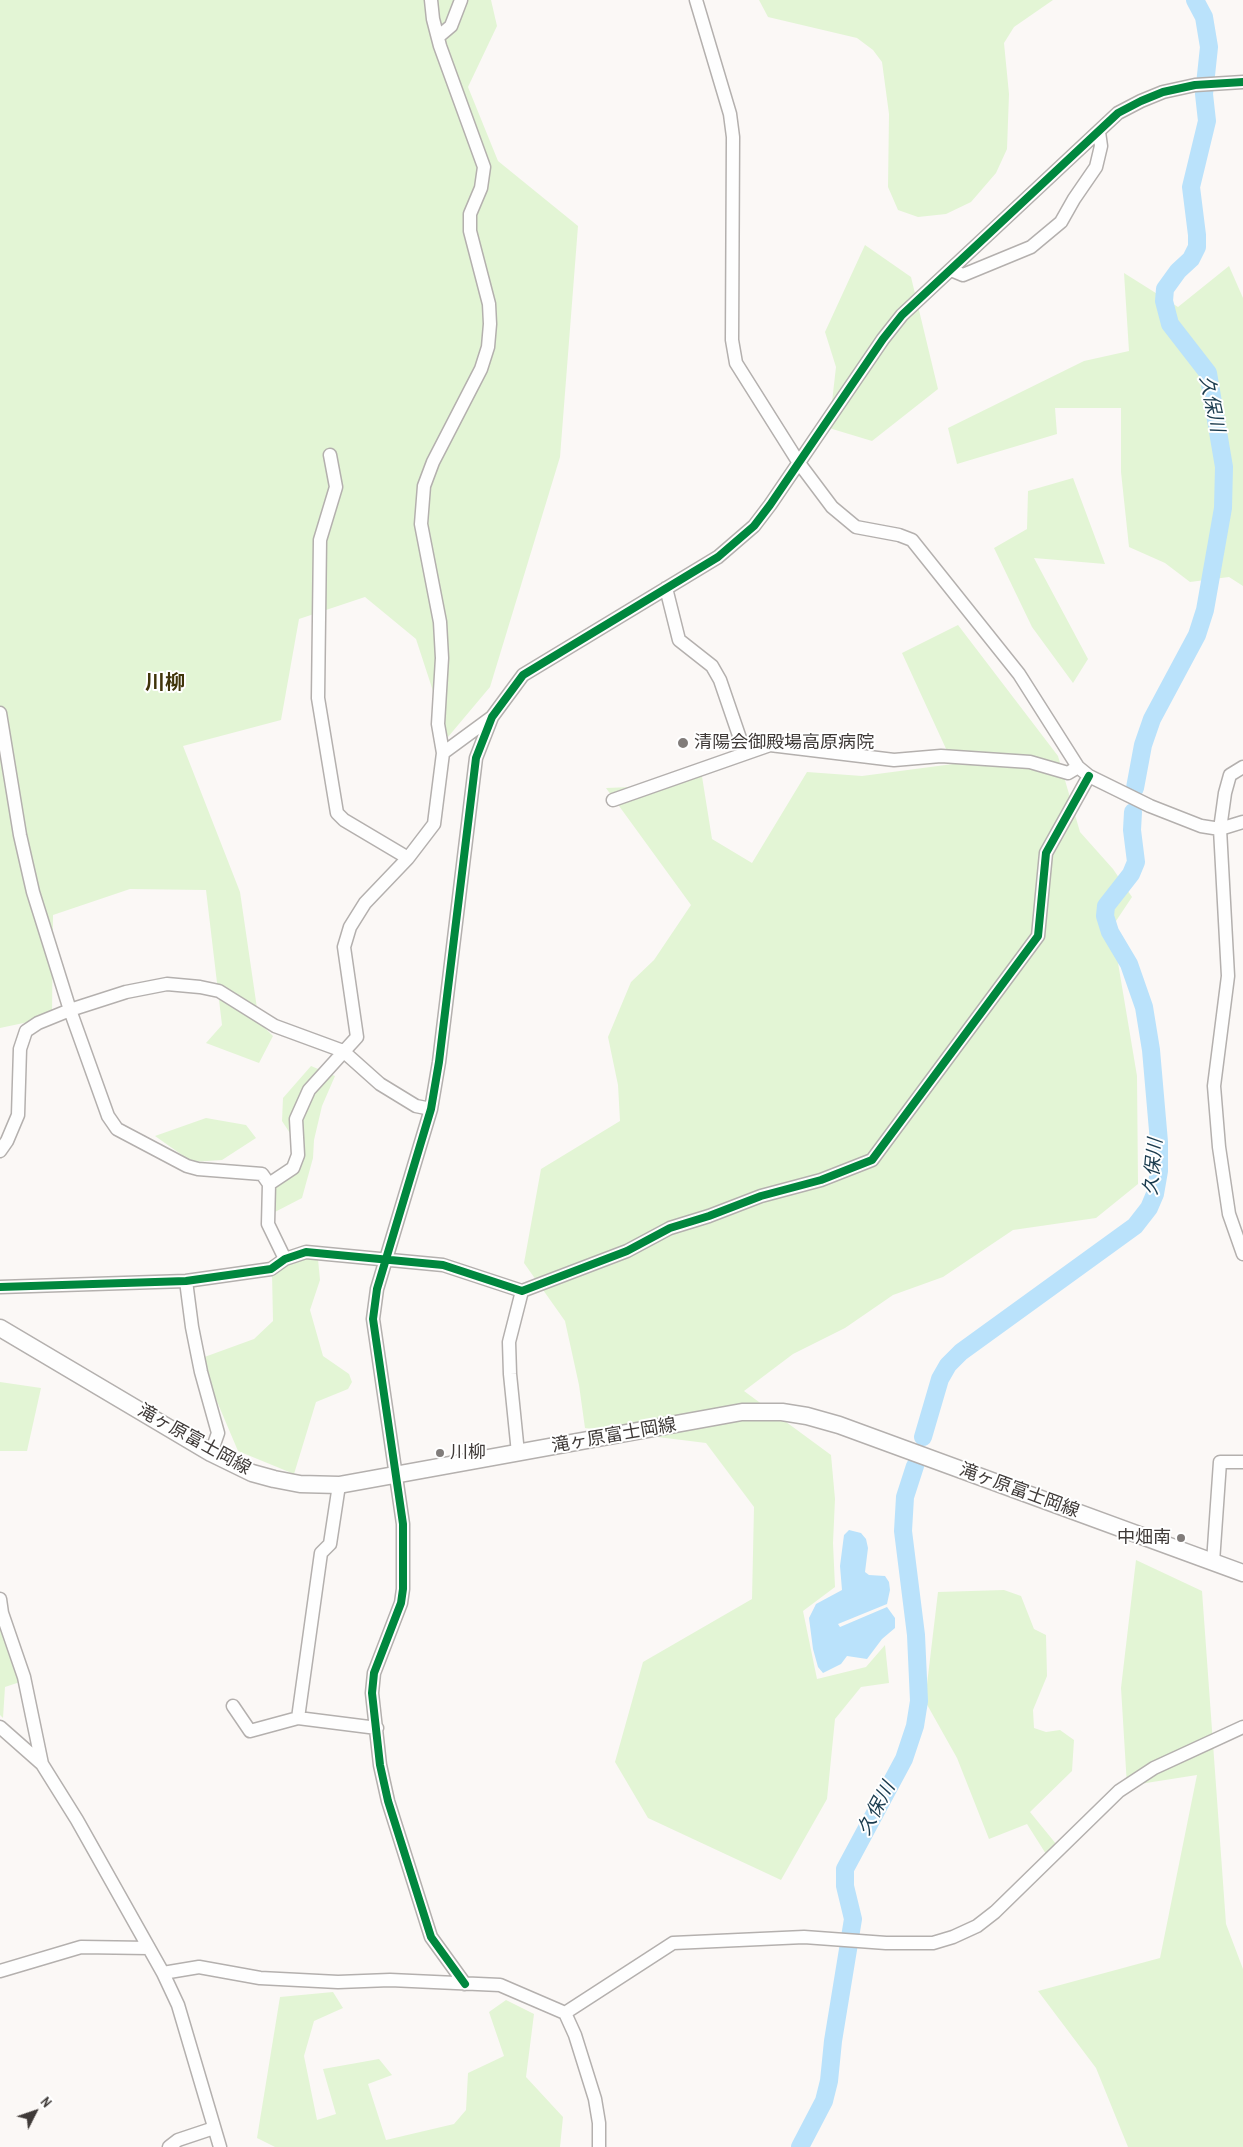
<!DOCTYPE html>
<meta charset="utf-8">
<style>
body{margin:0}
#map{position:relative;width:1243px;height:2147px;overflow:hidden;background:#fbf8f6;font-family:"Archivo Narrow",sans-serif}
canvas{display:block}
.north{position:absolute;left:10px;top:2087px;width:50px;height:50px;-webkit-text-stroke:4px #fff;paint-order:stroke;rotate:49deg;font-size:14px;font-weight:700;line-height:20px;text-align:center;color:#3f3a38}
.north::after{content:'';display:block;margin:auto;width:18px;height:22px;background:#3f3a38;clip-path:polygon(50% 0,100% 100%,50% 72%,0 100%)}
</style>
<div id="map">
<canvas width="1243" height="2147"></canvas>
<div class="north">N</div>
</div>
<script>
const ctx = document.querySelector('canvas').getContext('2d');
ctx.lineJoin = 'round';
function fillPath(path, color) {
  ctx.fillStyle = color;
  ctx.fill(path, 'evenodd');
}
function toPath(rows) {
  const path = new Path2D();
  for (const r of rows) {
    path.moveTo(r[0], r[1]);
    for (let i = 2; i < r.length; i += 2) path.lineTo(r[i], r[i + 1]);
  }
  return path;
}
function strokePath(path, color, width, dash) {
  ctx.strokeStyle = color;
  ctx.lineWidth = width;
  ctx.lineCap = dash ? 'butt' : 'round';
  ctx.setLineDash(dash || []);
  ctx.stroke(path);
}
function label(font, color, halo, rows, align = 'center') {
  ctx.font = font + ' "Archivo Narrow","Noto Sans JP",sans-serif';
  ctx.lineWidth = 4;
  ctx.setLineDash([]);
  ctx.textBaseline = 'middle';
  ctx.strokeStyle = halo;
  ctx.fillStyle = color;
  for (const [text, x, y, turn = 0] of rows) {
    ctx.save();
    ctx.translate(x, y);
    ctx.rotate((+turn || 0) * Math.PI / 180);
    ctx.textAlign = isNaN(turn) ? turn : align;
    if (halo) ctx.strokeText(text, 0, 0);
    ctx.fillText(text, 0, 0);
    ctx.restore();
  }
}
const green = toPath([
 [0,0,491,0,497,26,468,87,498,161,578,226,560,457,490,687,448,737,416,639,365,597,299,619,281,720,183,746,240,892,259,1022,273,1036,259,1063,206,1043,222,1025,206,890,130,889,53,915,52,1017,0,1028],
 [759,0,1053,0,1014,27,1004,43,1009,94,1007,149,996,173,971,202,946,214,918,217,898,210,888,187,889,114,882,62,873,50,857,38,768,17],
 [865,245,911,277,938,389,872,441,829,428,836,367,825,332],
 [1229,266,1243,298,1243,586,1229,577,1190,582,1165,563,1129,547,1121,472,1121,408,1055,408,1057,434,957,464,948,428,1084,361,1129,351,1124,273,1178,307],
 [1073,478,1105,564,1034,558,1088,659,1073,683,1032,627,994,548,1027,529,1028,491],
 [958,625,1058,756,1080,832,1113,869,1132,897,1112,927,1137,1076,1138,1184,1096,1218,1013,1230,943,1277,893,1295,845,1328,793,1354,744,1391,831,1455,835,1499,833,1543,835,1587,803,1611,817,1679,866,1667,885,1645,889,1683,861,1687,835,1719,827,1799,781,1880,648,1818,615,1762,643,1662,752,1599,754,1507,706,1443,585,1428,579,1385,565,1321,524,1263,541,1169,620,1121,618,1085,608,1037,631,982,654,960,691,905,606,788,657,786,700,764,712,839,752,863,807,772,862,776,953,764,902,653],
 [311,1066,335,1076,322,1106,314,1140,313,1158,302,1198,273,1213,274,1188,297,1144,282,1121,283,1098],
 [206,1118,246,1125,256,1138,222,1160,192,1162,155,1136],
 [309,1253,318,1259,320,1280,310,1310,323,1356,349,1374,352,1382,348,1389,316,1402,294,1474,238,1451,199,1359,254,1339,273,1321,272,1273],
 [0,1382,41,1388,27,1451,0,1451],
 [1136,1560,1202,1591,1226,1924,1243,1969,1243,2147,1128,2147,1096,2068,1038,1991,1160,1958,1197,1775,1127,1786,1121,1688],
 [1004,1590,1021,1596,1034,1629,1046,1635,1047,1676,1033,1710,1034,1728,1046,1732,1060,1730,1074,1740,1072,1771,1030,1812,1061,1850,1046,1854,1027,1824,989,1839,957,1758,925,1701,938,1592],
 [0,1617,20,1682,5,1687,3,1718,0,1715],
 [333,1992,343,2008,314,2021,304,2056,317,2120,336,2114,323,2069,379,2059,392,2075,368,2084,386,2140,454,2124,466,2110,468,2073,504,2056,489,2012,506,2000,534,2014,526,2077,563,2117,560,2147,275,2147,257,2138,280,1997]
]);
const water = toPath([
 [849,1530,861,1533,866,1539,868,1548,865,1572,869,1575,885,1576,889,1582,890,1590,887,1604,838,1624,840,1627,887,1607,895,1618,895,1628,882,1639,867,1659,847,1656,841,1664,823,1673,818,1667,813,1649,809,1618,816,1604,842,1590,840,1566,844,1535]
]);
const river = toPath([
 [1135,788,1143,745,1152,719,1197,635,1205,610,1223,508,1224,467,1208,373,1170,324,1164,301,1165,289,1178,271,1191,259,1197,247,1197,235,1191,187,1207,121,1204,94,1209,47,1204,17,1195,0],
 [923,1437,940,1379,948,1365,961,1352,1135,1226,1149,1208,1155,1194,1159,1171,1159,1142,1151,1050,1144,1007,1129,964,1110,932,1105,916,1106,906,1131,874,1136,862,1132,830,1133,812],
 [800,2147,824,2101,829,2081,833,2041,853,1919,845,1886,845,1869,904,1759,915,1726,919,1701,916,1635,903,1531,905,1497,915,1466]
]);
const minor = toPath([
 [696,0,730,114,733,137,732,340,736,363,799,463,832,507,856,527,899,535,912,540,1019,674,1078,767,1089,776,1150,806,1201,826,1220,829,1243,822],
 [438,37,451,26,461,0],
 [951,270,963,275,1031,247,1061,222,1074,199,1096,167,1101,146,1099,132],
 [330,455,336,487,320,540,318,698,337,813,344,820,408,858],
 [666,588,679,640,712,666,720,680,745,753],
 [0,713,20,835,33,892,70,1010,108,1116,117,1129,187,1166,198,1169,262,1174,269,1184,268,1224,285,1259],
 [443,753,492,717],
 [1243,767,1230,775,1225,793,1220,829,1228,976,1214,1086,1219,1147,1229,1214,1243,1254],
 [613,800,770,745,894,760,941,756,1030,762,1068,773,1078,767],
 [0,1151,7,1141,18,1115,20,1049,26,1031,38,1023,70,1010,126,992,167,984,200,987,219,991,275,1026,343,1051,380,1084,416,1106,431,1109],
 [269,1184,293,1168,298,1155,296,1119,309,1090,357,1037,344,947,350,927,365,903,408,858,434,824,443,753,438,724,442,658,440,622,421,524,424,486,433,462,481,369,488,347,490,324,489,304,470,231,470,214,481,188,484,167,440,46,433,19,431,0],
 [186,1281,192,1327,201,1372,218,1433,211,1453],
 [0,1287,186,1281,271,1269,285,1259,306,1252,443,1265,522,1291,627,1251,670,1228,709,1216,761,1196,821,1180,872,1160,1038,936,1046,853,1089,776],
 [518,1453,510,1374,509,1342,522,1291],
 [1213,1562,1220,1462,1243,1462],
 [0,1599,2,1613,24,1677,42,1764],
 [233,1706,250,1731,298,1718,377,1728],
 [298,1718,321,1553,330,1544,339,1485],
 [0,1727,42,1764,77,1820,163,1973,178,2005,220,2147],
 [0,1971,81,1947,149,1948],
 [163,1973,199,1967,260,1978,338,1982,390,1980,500,1985,565,2013,575,2035,595,2099,599,2123,599,2147],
 [465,1984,431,1937,388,1801,380,1765,372,1693,374,1673,401,1603,403,1589,403,1524,373,1319,377,1289,431,1109,439,1062,476,758,492,717,523,675,718,557,754,526,770,505,883,339,902,315,1118,113,1141,101,1163,92,1195,85,1243,82],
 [565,2013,673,1943,804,1937,886,1943,933,1943,953,1937,977,1926,995,1912,1119,1791,1154,1768,1243,1727],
 [169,2147,178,2140,214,2128]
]);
const major = toPath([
 [0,1328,211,1453,252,1473,274,1479,300,1484,339,1485,742,1412,782,1412,807,1416,839,1425,1243,1573]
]);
const cycleway = toPath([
 [0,1287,186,1281,271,1269,285,1259,306,1252,443,1265,522,1291,627,1251,670,1228,709,1216,761,1196,821,1180,872,1160,1038,936,1046,853,1089,776],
 [465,1984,431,1937,388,1801,380,1765,372,1693,374,1673,401,1603,403,1589,403,1524,373,1319,377,1289,431,1109,439,1062,476,758,492,717,523,675,718,557,754,526,770,505,883,339,902,315,1118,113,1141,101,1163,92,1195,85,1243,82]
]);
const markers = [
 [683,743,6,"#817c7a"],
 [440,1453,5,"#817c7a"],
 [1181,1538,5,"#817c7a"]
];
const poiNames = [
 ["清陽会御殿場高原病院",694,743],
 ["川柳",450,1453],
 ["中畑南",1171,1538,"right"]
];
const streetNames = [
 ["滝ヶ原富士岡線",614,1436,-10],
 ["滝ヶ原富士岡線",194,1440,29],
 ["滝ヶ原富士岡線",1019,1491,20]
];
const waterNames = [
 ["久保川",1211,404,78],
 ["久保川",1154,1167,-85],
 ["久保川",877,1809,-62]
];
const quarterNames = [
 ["川柳",165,684]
];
fillPath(green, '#e3f5d5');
fillPath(water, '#bae2fb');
strokePath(river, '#bae2fb', 18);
strokePath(minor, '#b4b0ae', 15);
strokePath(major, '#b4b0ae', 19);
strokePath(minor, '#fefefe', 12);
strokePath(major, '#fefefe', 16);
strokePath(cycleway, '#00873e', 8);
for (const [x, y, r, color] of markers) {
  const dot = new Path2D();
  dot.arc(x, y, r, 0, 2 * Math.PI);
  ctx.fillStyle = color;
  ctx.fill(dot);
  strokePath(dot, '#fff', 2);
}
label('18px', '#3f3a38', '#fff', poiNames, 'left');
label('18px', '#3f3a38', '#fff', streetNames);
label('italic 19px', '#1a3b4e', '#fff', waterNames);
label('bold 20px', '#40340a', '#fff', quarterNames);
</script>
